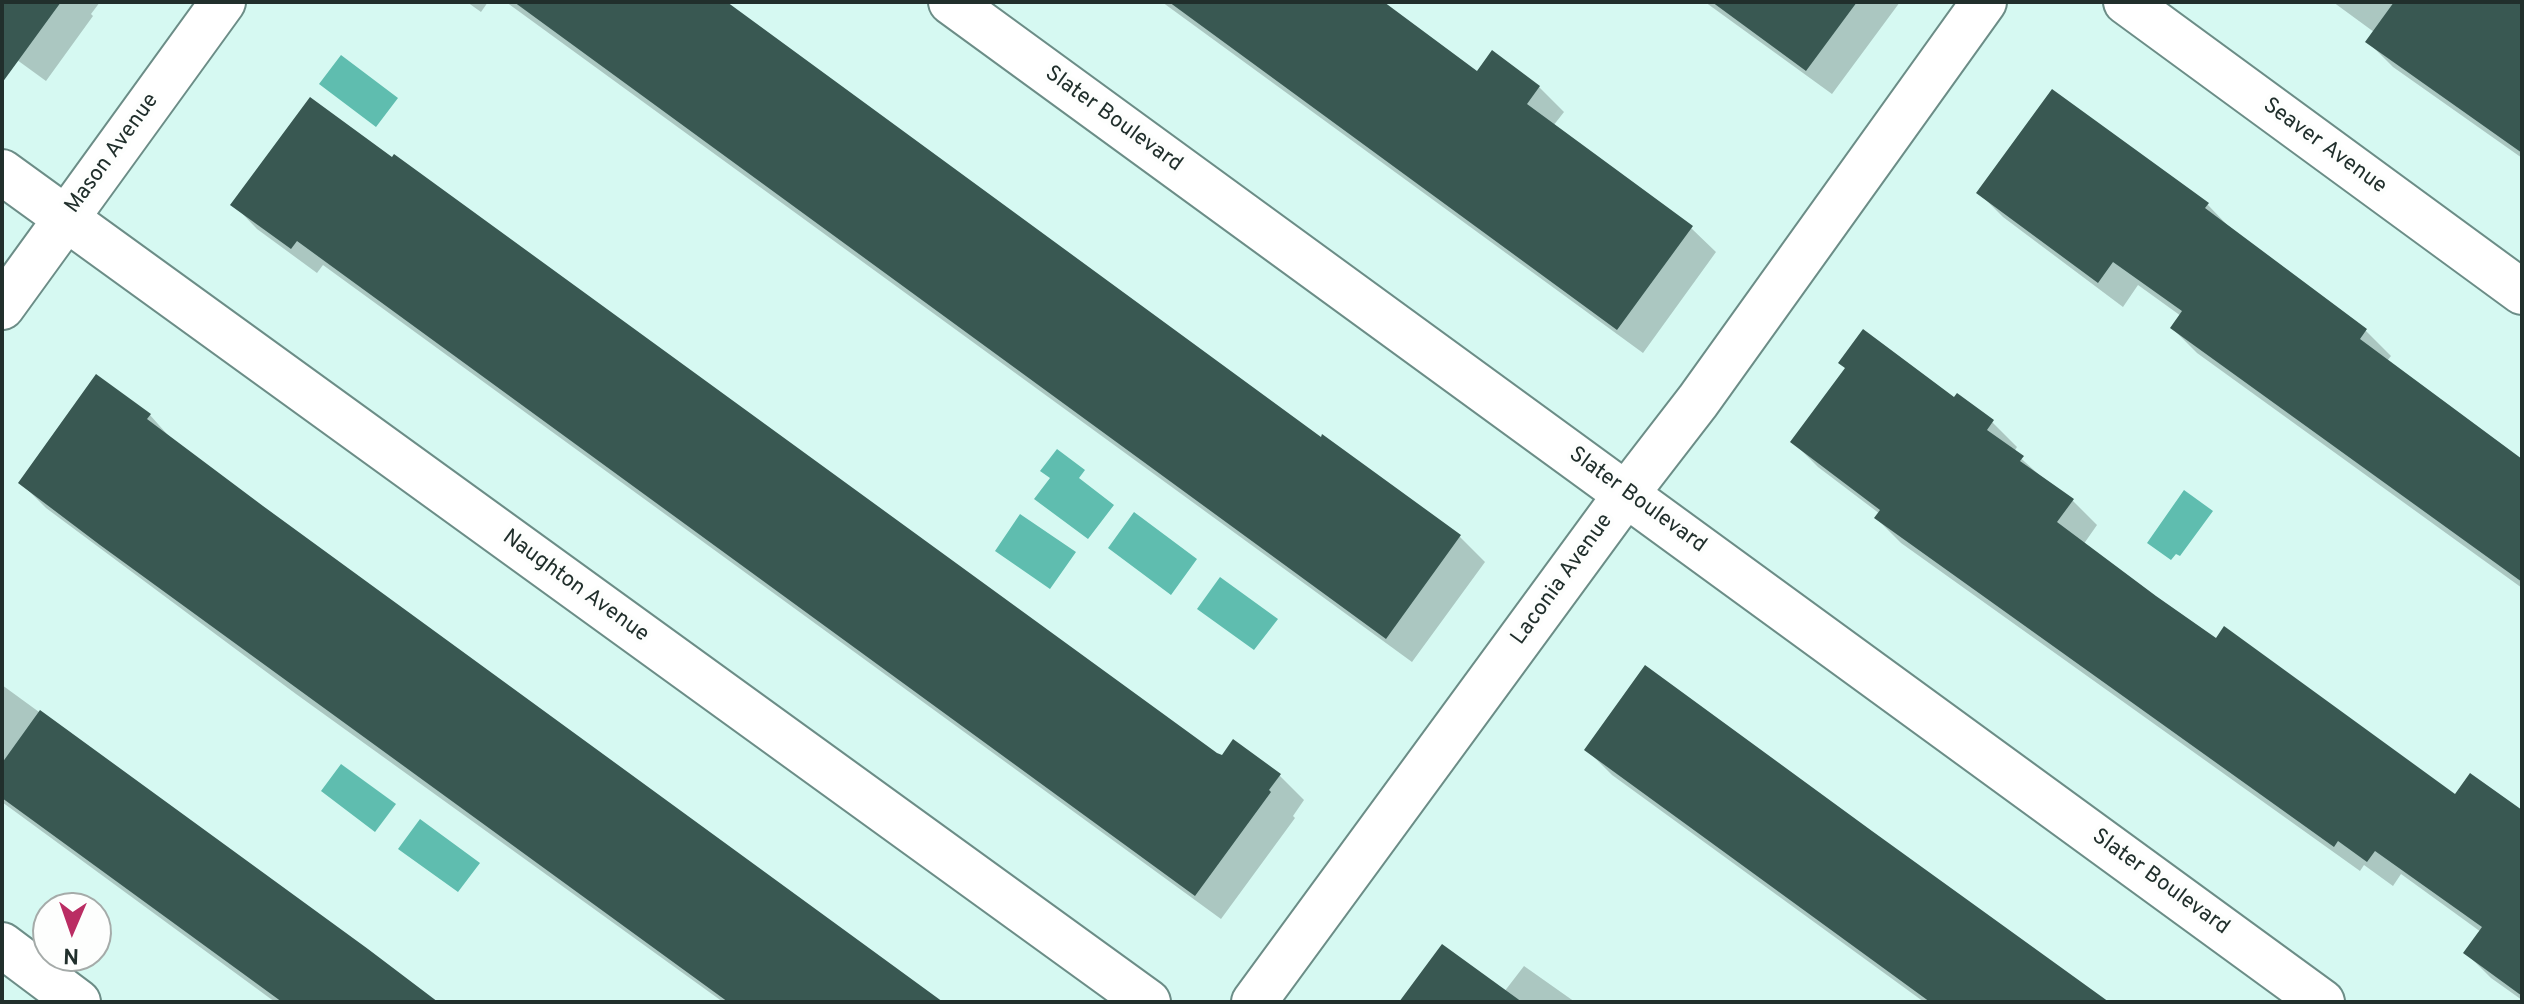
<!DOCTYPE html>
<style>
body{margin:0}
#map{position:relative;width:2524px;height:1004px;overflow:hidden;background:#d6f9f2;font-family:Overpass,sans-serif}
canvas{display:block}
.frame{position:absolute;inset:0;border:4px solid #212f2c;pointer-events:none}
.north{position:absolute;left:32px;top:892px;width:80px;height:80px;box-sizing:border-box;background:#fdfefd;border:2px solid #a5aba9;border-radius:50%;rotate:182deg;font-size:22px;font-weight:700;line-height:32px;text-align:center;color:#212f2c}
.north::after{content:'';display:block;margin:auto;width:28px;height:36px;background:#ba2d63;clip-path:polygon(50% 0,100% 100%,50% 72%,0 100%)}
</style>
<div id="map">
<canvas width="2524" height="1004"></canvas>
<div class="frame"></div>
<div class="north">N</div>
</div>
<script>
const ctx = document.querySelector('canvas').getContext('2d');
ctx.lineJoin = 'round';
function fillPath(path, color) {
  ctx.fillStyle = color;
  ctx.fill(path, 'evenodd');
}
function toPath(rows) {
  const path = new Path2D();
  for (const r of rows) {
    path.moveTo(r[0], r[1]);
    for (let i = 2; i < r.length; i += 2) path.lineTo(r[i], r[i + 1]);
  }
  return path;
}
function strokePath(path, color, width, dash) {
  ctx.strokeStyle = color;
  ctx.lineWidth = width;
  ctx.lineCap = dash ? 'butt' : 'round';
  ctx.setLineDash(dash || []);
  ctx.stroke(path);
}
function label(font, color, halo, rows, align = 'center') {
  ctx.font = font + ' Overpass,sans-serif';
  ctx.lineWidth = 8;
  ctx.setLineDash([]);
  ctx.textBaseline = 'middle';
  ctx.strokeStyle = halo;
  ctx.fillStyle = color;
  for (const [text, x, y, turn = 0] of rows) {
    ctx.save();
    ctx.translate(x, y);
    ctx.rotate((+turn || 0) * Math.PI / 180);
    ctx.textAlign = isNaN(turn) ? turn : align;
    if (halo) ctx.strokeText(text, 0, 0);
    ctx.fillText(text, 0, 0);
    ctx.restore();
  }
}
const water = toPath([
 [341,55,398,98,376,127,319,84],
 [1057,449,1085,470,1079,478,1114,505,1088,539,1034,499,1050,478,1040,471],
 [2184,490,2213,511,2180,556,2176,554,2171,560,2147,543],
 [1134,512,1197,559,1171,595,1108,548],
 [1020,514,1076,552,1050,589,995,551],
 [1220,577,1278,619,1254,650,1197,609],
 [341,764,396,804,375,832,321,791],
 [420,819,480,863,458,892,398,849]
]);
const shadow = toPath([
 [2,2,100,2,91,14,93,16,46,81,2,49],
 [467,2,488,2,481,12],
 [506,2,722,2,1321,439,1323,437,1460,537,1485,562,1412,662],
 [1162,2,1384,2,1383,4,1477,73,1539,87,1564,112,1553,126,1691,228,1716,252,1643,353],
 [1705,2,1900,2,1832,94],
 [2333,2,2490,2,2522,25,2522,158,2393,67,2368,42,2374,32],
 [2053,91,2208,205,2232,230,2366,331,2391,356,2387,361,2522,460,2522,588,2197,353,2172,328,2181,316,2138,285,2123,307,2003,217,1979,193],
 [233,204,1222,758,1279,775,1304,800,1293,816,1295,818,1221,919,323,265,317,273,257,229],
 [96,377,150,415,174,442,941,1002,723,1002,296,694,46,508,21,483],
 [1992,422,2017,447,2014,452,2047,482,2073,501,2097,525,2083,545,2216,640,2522,841,2522,1000,2491,978,2466,953,2481,932,2401,874,2393,886,2364,865,2360,871,1901,543,1876,518,1880,514,1818,467,1793,442],
 [2,685,437,1002,275,1002,2,802],
 [1587,750,2104,1002,1924,1002,1612,775],
 [1524,966,1575,1002,1402,1002,1504,992]
]);
const building = toPath([
 [2,2,61,2,2,83],
 [514,2,727,2,1321,437,1322,434,1461,535,1386,639],
 [1169,2,1384,2,1477,71,1492,50,1540,86,1527,104,1693,226,1617,330],
 [1712,2,1857,2,1806,71],
 [2394,2,2522,2,2522,153,2365,42],
 [2052,89,2209,203,2205,208,2367,329,2360,339,2522,459,2522,582,2170,328,2182,311,2113,262,2098,283,1976,193],
 [310,97,392,157,394,154,1217,753,1222,755,1233,739,1281,774,1269,790,1271,792,1195,896,297,241,291,249,230,205],
 [1863,329,1954,397,1957,393,1994,420,1987,430,2024,456,2020,461,2074,499,2057,522,2156,596,2216,638,2224,626,2455,794,2470,773,2522,810,2522,996,2463,953,2482,927,2375,851,2367,862,2338,841,2334,847,1874,518,1880,510,1790,442,1845,368,1838,363],
 [96,374,151,414,147,419,263,506,943,1002,728,1002,100,545,18,483],
 [1645,665,1872,831,2109,1002,1930,1002,1584,750],
 [40,710,368,949,438,1002,282,1002,2,798,2,763],
 [1442,944,1522,1002,1399,1002]
]);
const street = toPath([
 [951,2,2322,1002],
 [2126,2,2522,292],
 [2,172,1148,1002],
 [2,307,223,2],
 [2,945,78,1002],
 [1254,1002,1627,493,1698,401,1984,2]
]);
const streetNames = [
 ["Slater Boulevard",1113,120,36],
 ["Seaver Avenue",2324,147,36],
 ["Mason Avenue",113,154,-54],
 ["Slater Boulevard",1637,501,36],
 ["Laconia Avenue",1563,580,-54],
 ["Naughton Avenue",575,587,36],
 ["Slater Boulevard",2160,883,36]
];
fillPath(water, '#5fbdaf');
fillPath(shadow, '#0003');
fillPath(building, '#395852');
strokePath(street, '#6c8d87', 48);
strokePath(street, '#fff', 44);
label('22px', '#212f2c', '#fdfefd', streetNames);
</script>
